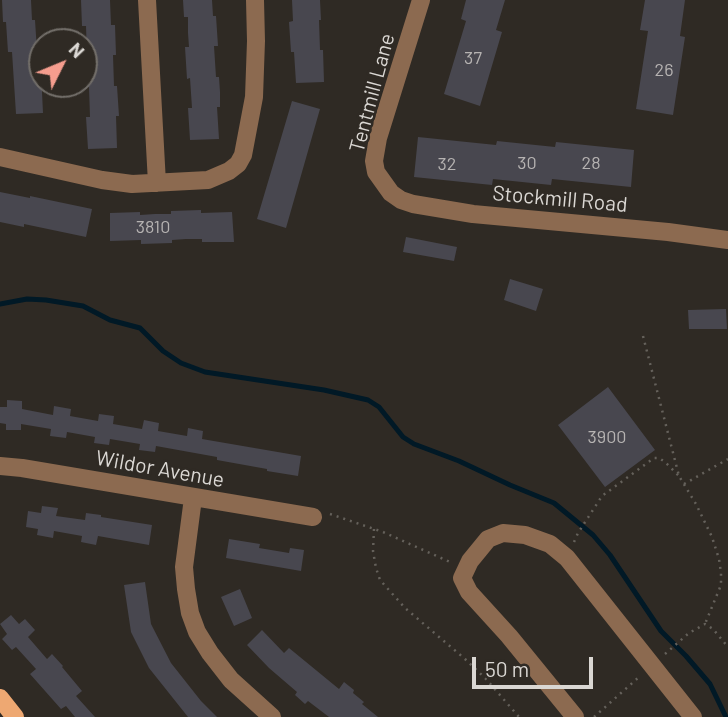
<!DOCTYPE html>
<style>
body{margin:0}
#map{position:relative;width:728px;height:717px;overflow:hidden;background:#2f2a24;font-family:Barlow,sans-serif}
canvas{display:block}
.north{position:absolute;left:28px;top:28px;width:70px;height:70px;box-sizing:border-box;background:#2f2a24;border:2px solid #736f6a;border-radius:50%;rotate:47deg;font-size:19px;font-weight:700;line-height:28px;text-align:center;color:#dad7d3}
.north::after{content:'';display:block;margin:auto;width:24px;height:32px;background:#f59d8e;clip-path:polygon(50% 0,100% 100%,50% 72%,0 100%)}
.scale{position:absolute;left:472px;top:657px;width:121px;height:32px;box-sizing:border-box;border:4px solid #dad7d3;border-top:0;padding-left:9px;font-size:21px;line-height:24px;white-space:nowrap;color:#dad7d3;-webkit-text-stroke:5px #2f2a24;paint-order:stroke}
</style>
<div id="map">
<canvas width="728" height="717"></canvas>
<div class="north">N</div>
<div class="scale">50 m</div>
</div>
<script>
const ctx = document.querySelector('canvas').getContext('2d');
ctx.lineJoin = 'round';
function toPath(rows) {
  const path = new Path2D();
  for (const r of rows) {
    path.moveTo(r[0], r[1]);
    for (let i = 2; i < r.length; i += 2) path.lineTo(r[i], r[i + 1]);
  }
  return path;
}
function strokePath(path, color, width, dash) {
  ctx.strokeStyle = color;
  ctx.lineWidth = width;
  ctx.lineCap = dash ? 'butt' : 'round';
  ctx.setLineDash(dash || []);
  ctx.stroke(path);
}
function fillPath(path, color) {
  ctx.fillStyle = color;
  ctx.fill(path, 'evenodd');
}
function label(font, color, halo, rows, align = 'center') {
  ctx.font = font + ' Barlow,sans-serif';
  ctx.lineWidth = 5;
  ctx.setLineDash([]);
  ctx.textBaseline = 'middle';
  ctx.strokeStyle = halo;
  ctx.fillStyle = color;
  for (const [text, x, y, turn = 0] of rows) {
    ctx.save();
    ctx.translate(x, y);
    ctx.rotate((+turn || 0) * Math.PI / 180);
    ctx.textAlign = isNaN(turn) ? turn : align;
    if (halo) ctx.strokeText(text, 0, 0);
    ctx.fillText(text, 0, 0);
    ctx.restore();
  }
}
const stream = toPath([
 [0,304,27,299,46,300,83,306,110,320,140,328,163,351,181,363,205,372,324,390,368,400,379,407,403,437,414,444,459,461,510,485,554,503,593,535,610,555,661,631,686,656,710,684,726,717]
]);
const building = toPath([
 [2,0,31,0,32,20,35,20,37,51,40,51,43,113,16,114,12,52,8,52,6,22,3,22],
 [81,0,110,0,111,25,115,25,116,55,113,55,114,86,117,86,119,116,116,116,117,148,88,149,86,117,90,117,89,87,85,87,84,56,87,56,86,26,82,26],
 [183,0,212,0,213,16,216,16,218,46,214,46,216,77,219,77,220,92,220,107,217,107,219,139,190,140,188,108,192,108,190,78,187,79,185,47,189,47,188,33,188,17,184,17],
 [292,0,320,0,321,20,319,20,320,50,323,50,324,82,296,83,294,52,291,52,289,22,293,21],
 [466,0,505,0,496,30,502,32,480,106,444,94,466,21,461,19],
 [645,0,685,0,680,36,685,37,673,115,636,109,648,31,640,30],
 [292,101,320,109,286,228,257,219],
 [418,137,496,145,497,141,555,147,556,142,634,150,631,187,552,179,551,185,493,179,492,185,414,177],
 [0,192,30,198,30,196,92,209,86,237,24,224,24,227,0,222],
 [201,210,201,213,232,212,234,242,202,242,202,239,186,239,172,240,172,243,141,244,141,240,110,241,110,213,140,212,140,215,155,214,171,214,171,211],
 [406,237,457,247,454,261,403,252],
 [510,279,543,289,536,311,504,300],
 [726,309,727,329,689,329,688,310],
 [608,387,655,450,605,487,558,425],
 [7,400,22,401,22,409,53,415,54,406,71,409,70,416,98,421,99,414,114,416,113,424,142,429,144,420,159,423,158,431,187,436,188,428,203,431,202,439,301,456,298,476,267,471,267,469,217,460,217,457,156,446,155,452,139,450,140,444,110,439,109,445,94,443,95,437,67,432,66,438,50,436,51,429,21,424,21,430,6,430,6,424,0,423,0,407,7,407],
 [42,506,58,508,56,516,85,520,86,513,101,515,101,517,152,525,149,545,98,536,96,545,81,542,82,536,54,531,53,538,37,535,38,529,26,527,28,511,41,513],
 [229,539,260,544,259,548,289,553,290,548,304,550,301,571,226,558],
 [145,582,151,624,171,663,201,701,217,717,188,717,149,668,131,632,124,585],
 [240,589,252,618,234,626,221,597],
 [11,615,19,624,25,619,35,630,28,637,47,659,52,654,63,666,62,667,82,691,76,696,95,717,75,717,66,706,61,709,30,674,36,669,16,647,12,650,2,639,7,634,0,624],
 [262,630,284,653,289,648,339,689,344,682,354,690,353,693,364,702,362,704,378,717,329,717,308,701,305,704,295,695,297,692,269,668,247,645]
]);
const path = toPath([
 [643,336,679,476,696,504,712,537,719,559,721,573,721,585,705,624],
 [684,484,728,459],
 [330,514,383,532,450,562],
 [374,529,373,551,376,568,380,580,405,608,465,659,486,679,519,717],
 [574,542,578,533,602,496,654,458,659,458,665,462,679,476],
 [665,654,689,633,705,624,713,629,728,647],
 [594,717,639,677]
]);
const minor = toPath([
 [147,0,157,183],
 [421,0,378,138,374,161,376,172,391,193,401,200,413,204,473,214,668,232,728,240],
 [0,157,102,180,132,184,208,180,229,171,238,164,243,155,254,97,256,41,255,0],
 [0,466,22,468,313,517],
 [193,498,184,567,186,589,190,613,197,632,210,653,231,680,272,717],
 [575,717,509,636,469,592,462,578,470,561,488,539,503,533,525,535,550,544,567,558,693,717]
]);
const major = toPath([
 [0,698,15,717]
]);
const numberNames = [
 ["37",473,58],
 ["26",664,70],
 ["30",527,163],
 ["28",591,163],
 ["32",447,164],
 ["3810",153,227],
 ["3900",607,437]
];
const streetNames = [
 ["Tentmill Lane",372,93,-75],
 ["Stockmill Road",560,199,5],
 ["Wildor Avenue",160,469,10]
];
strokePath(stream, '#011926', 5);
fillPath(building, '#48474f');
strokePath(path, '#65615b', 2.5, [2, 5]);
strokePath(minor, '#8c6a50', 18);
strokePath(major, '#eea872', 18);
label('18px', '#b6b3b2', null, numberNames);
label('21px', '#dad7d3', '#2f2a24', streetNames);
</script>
